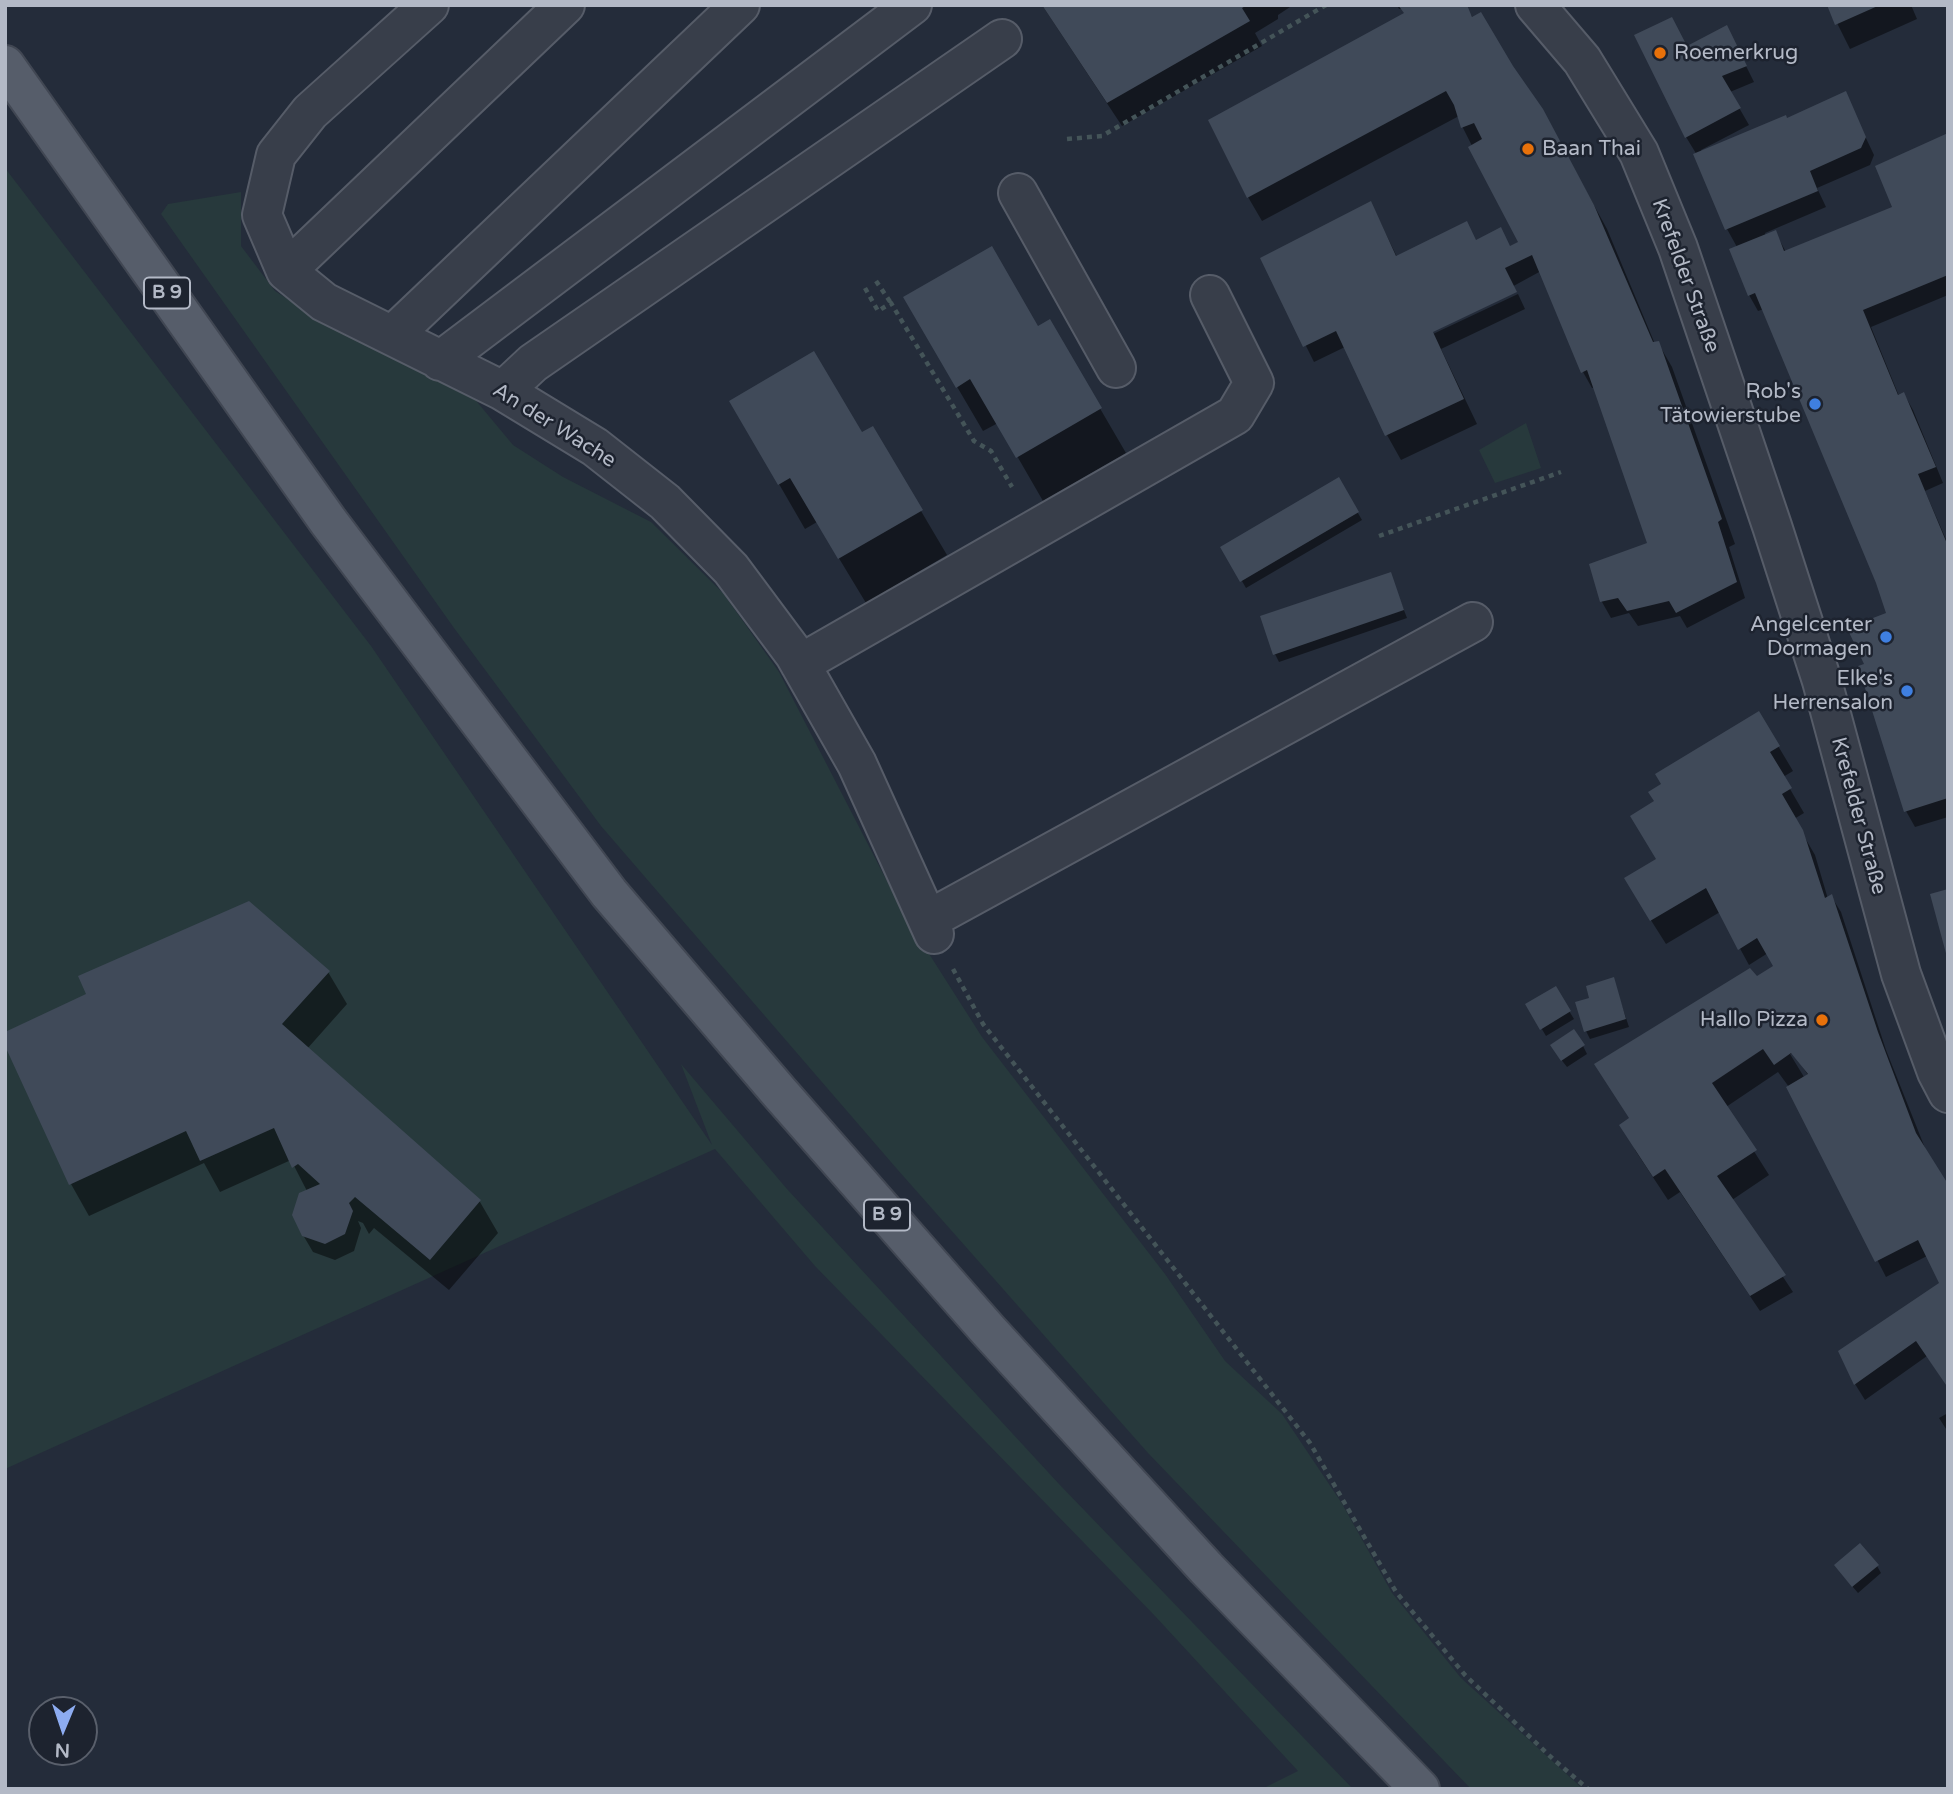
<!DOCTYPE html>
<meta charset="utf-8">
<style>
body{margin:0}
#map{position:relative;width:1953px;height:1794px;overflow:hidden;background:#242c3a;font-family:"Varela Round",sans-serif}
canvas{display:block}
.frame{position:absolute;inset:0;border:7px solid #b3b9c6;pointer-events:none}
.north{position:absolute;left:28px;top:1696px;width:70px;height:70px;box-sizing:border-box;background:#1d232f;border:2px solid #595f6b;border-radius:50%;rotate:182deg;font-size:19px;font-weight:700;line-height:28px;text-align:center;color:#b3b9c6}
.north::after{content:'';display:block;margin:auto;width:24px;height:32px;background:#8dacf1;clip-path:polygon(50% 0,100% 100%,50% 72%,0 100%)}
</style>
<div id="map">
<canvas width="1953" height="1794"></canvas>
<div class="frame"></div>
<div class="north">N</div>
</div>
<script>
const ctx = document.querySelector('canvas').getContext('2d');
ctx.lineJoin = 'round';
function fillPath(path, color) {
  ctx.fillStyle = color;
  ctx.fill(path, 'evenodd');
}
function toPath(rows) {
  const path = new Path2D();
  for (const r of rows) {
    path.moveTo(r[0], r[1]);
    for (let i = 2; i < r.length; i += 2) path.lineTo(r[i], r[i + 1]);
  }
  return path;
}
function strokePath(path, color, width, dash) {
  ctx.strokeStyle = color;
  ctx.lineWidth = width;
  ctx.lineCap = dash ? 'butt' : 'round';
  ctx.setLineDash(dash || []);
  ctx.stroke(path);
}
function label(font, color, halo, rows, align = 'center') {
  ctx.font = font + ' "Varela Round",sans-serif';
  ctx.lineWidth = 5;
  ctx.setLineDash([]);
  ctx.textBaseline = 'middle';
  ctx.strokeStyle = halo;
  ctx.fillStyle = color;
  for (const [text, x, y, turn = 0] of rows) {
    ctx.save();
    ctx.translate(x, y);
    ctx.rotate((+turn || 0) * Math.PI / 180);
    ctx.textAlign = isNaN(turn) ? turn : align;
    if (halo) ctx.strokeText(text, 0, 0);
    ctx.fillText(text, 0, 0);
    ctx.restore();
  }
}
const green = toPath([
 [5,168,371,646,712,1145,681,1064,787,1189,1059,1484,1353,1789,1262,1789,1298,1771,1155,1616,815,1266,715,1149,5,1469],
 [241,192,241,246,275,291,319,319,473,397,513,445,563,477,651,522,723,593,779,672,905,916,982,1037,1165,1274,1225,1361,1282,1414,1341,1502,1392,1593,1461,1678,1583,1789,1471,1789,1148,1453,897,1169,601,826,454,628,161,214,168,204],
 [1526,423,1541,468,1495,483,1479,450]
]);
const shadow = toPath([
 [1042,5,1293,5,1278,15,1278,19,1255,33,1262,46,1122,126],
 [1397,5,1464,5,1556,136,1607,229,1655,344,1658,343,1672,367,1735,544,1729,547,1745,598,1687,628,1680,616,1638,626,1629,613,1611,618,1602,602,1591,565,1649,544,1595,387,1592,388,1583,372,1541,271,1433,330,1433,334,1518,294,1525,309,1441,349,1477,424,1401,460,1387,435,1345,347,1314,362,1262,258,1371,203,1397,257,1476,242,1510,248,1521,243,1463,128,1459,116,1262,221,1248,197,1404,15,1400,11,1409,20,1404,9,1399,9],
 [1828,5,1911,5,1917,19,1850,49],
 [1735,44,1754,82,1730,92,1749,125,1701,150,1702,152,1787,120,1845,94,1874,155,1870,165,1817,188,1826,207,1765,233,1766,236,1775,232,1786,252,1895,208,1948,135,1948,295,1871,327,1899,396,1904,394,1913,410,1943,483,1925,491,1948,544,1948,817,1915,827,1906,811,1889,614,1878,582,1764,309,1758,311,1749,295,1737,247,1727,229,1697,155,1686,137,1687,48],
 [905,298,1038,328,1049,321,1126,453,1043,501,998,423,983,431],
 [731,401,861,435,921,511,947,555,866,603,817,522,805,529],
 [1338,479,1362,520,1246,588,1222,547],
 [1390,574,1407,618,1279,662,1275,654],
 [1759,714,1793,771,1783,777,1804,813,1794,819,1815,855,1828,899,1831,896,1841,912,1886,1050,1927,1153,1943,1178,1948,1388,1927,1356,1865,1400,1855,1384,1840,1352,1941,1283,1927,1256,1886,1277,1789,1087,1778,1072,1726,1107,1769,1175,1732,1200,1793,1292,1760,1311,1680,1192,1668,1200,1635,1150,1631,1119,1756,978,1776,967,1768,953,1749,965,1720,912,1666,944,1640,903,1658,860,1656,802],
 [1793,1053,1808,1075,1804,1077,1790,1054],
 [328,972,347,1004,307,1049,480,1202,498,1233,449,1290,374,1228,369,1234,363,1223,358,1221,361,1228,354,1251,335,1260,313,1252,303,1235,307,1191,291,1160,220,1192,204,1163,89,1216,71,1184,5,1041],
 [1613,979,1629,1027,1590,1039,1586,1031,1591,999],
 [1555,988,1574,1019,1546,1036,1527,1004],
 [1583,1046,1587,1054,1567,1067,1556,1053],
 [1948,1413,1948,1432,1939,1418],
 [1877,1566,1881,1573,1858,1593,1841,1573]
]);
const building = toPath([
 [1042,5,1247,5,1242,8,1250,21,1107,103],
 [1398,5,1467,5,1472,17,1481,12,1513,66,1543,109,1594,205,1653,342,1659,341,1722,519,1718,522,1737,582,1676,613,1669,601,1627,611,1618,598,1600,602,1589,564,1647,543,1587,370,1581,373,1532,255,1505,268,1517,292,1433,332,1464,399,1385,436,1336,331,1303,347,1260,258,1371,201,1396,256,1467,221,1476,240,1501,227,1510,246,1518,242,1468,147,1482,139,1474,123,1461,128,1454,105,1446,91,1247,198,1208,120,1404,13],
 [1827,5,1880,5,1835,25],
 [1672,17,1687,46,1727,25,1747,66,1722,76,1741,108,1685,138,1634,35],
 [1846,91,1866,137,1861,148,1810,171,1818,191,1725,230,1693,154,1786,115,1787,118],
 [1948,133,1948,275,1863,310,1898,395,1904,392,1936,467,1918,474,1948,546,1948,798,1904,812,1858,666,1864,664,1847,628,1886,613,1876,583,1755,293,1748,296,1729,249,1776,230,1784,251,1892,207,1875,166],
 [992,246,1038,326,1050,319,1102,408,1016,458,970,379,956,388,903,297],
 [814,351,862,432,873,426,923,510,838,559,790,478,778,485,729,401],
 [1339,477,1359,512,1240,582,1220,547],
 [1391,572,1404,610,1273,655,1260,616],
 [1759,711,1780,746,1770,752,1792,788,1782,794,1803,830,1825,898,1832,894,1878,1032,1916,1133,1948,1184,1948,1388,1916,1341,1854,1385,1838,1351,1939,1283,1918,1240,1875,1262,1786,1087,1808,1074,1791,1053,1774,1065,1763,1049,1712,1083,1757,1150,1717,1176,1786,1275,1750,1296,1665,1169,1653,1177,1619,1125,1629,1118,1594,1064,1750,968,1757,976,1773,966,1757,938,1738,950,1706,888,1650,921,1624,878,1656,859,1630,816,1654,801,1648,792,1661,784,1655,774],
 [1948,889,1948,957,1947,957,1930,894],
 [249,901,330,971,282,1024,481,1200,430,1260,355,1197,349,1203,353,1211,345,1234,325,1244,302,1236,292,1215,299,1193,320,1184,298,1164,292,1168,274,1128,200,1161,186,1131,69,1185,5,1046,5,1032,86,994,78,976],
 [1614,977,1626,1019,1584,1032,1575,1002,1589,998,1586,986],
 [1556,986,1571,1011,1540,1030,1525,1004],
 [1574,1029,1585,1045,1561,1061,1550,1045],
 [1860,1543,1879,1565,1852,1587,1834,1565]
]);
const path = toPath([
 [1067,139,1102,136,1326,5],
 [876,281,891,303],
 [865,288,878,311,891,303,974,441,991,451,1012,487],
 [1379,536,1561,472],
 [953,969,983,1024,1310,1443,1396,1592,1465,1675,1553,1759,1588,1789]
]);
const minor = toPath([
 [429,5,310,112,276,155,262,215,286,271,324,302,503,391,595,447,665,502,731,569,795,655,857,764,934,934],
 [1535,5,1582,60,1639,153,1678,248,1772,526,1822,681,1901,974,1937,1072,1948,1093],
 [1018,193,1116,368],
 [286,271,565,5],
 [393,335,740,5],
 [440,361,912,5],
 [503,391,533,363,1002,39],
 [800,664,1235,415,1254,383,1210,295],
 [928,920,1473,622]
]);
const major = toPath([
 [5,65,328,521,609,893,779,1092,988,1330,1206,1568,1420,1789]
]);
const markers = [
 [1660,53,7,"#e8710a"],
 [1528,149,7,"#e8710a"],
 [1815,404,7,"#3f7fe0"],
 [1886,637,7,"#3f7fe0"],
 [1907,691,7,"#3f7fe0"],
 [1822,1020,7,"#e8710a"]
];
const shields = [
 [167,293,46],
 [887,1215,46]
];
const shieldNames = [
 ["B 9",167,293],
 ["B 9",887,1215]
];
const poiNames = [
 ["Roemerkrug",1674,53,"left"],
 ["Baan Thai",1542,149,"left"],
 ["Rob's",1801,392],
 ["Tätowierstube",1801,416],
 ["Angelcenter",1872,625],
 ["Dormagen",1872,649],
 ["Elke's",1893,679],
 ["Herrensalon",1893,703],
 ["Hallo Pizza",1808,1020]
];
const streetNames = [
 ["Krefelder Straße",1685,276,70],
 ["An der Wache",554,426,32],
 ["Krefelder Straße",1858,816,75]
];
fillPath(green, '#27393c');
fillPath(shadow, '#0007');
fillPath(building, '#404a59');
strokePath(minor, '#565c68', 42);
strokePath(major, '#414753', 42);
strokePath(path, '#445458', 4.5, [5, 5]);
strokePath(minor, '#383e4a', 38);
strokePath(major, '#565d6a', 38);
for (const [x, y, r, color] of markers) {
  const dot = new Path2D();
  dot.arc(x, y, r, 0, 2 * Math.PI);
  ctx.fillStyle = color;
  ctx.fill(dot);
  strokePath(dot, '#1d232f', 2.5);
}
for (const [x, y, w] of shields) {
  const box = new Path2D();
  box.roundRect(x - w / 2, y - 15.5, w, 31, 5);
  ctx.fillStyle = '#1d232f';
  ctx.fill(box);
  strokePath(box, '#b3b9c6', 2);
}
label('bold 19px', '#b3b9c6', null, shieldNames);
label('21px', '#b3b9c6', '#1d232f', poiNames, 'right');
label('21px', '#b3b9c6', '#1d232f', streetNames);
</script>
